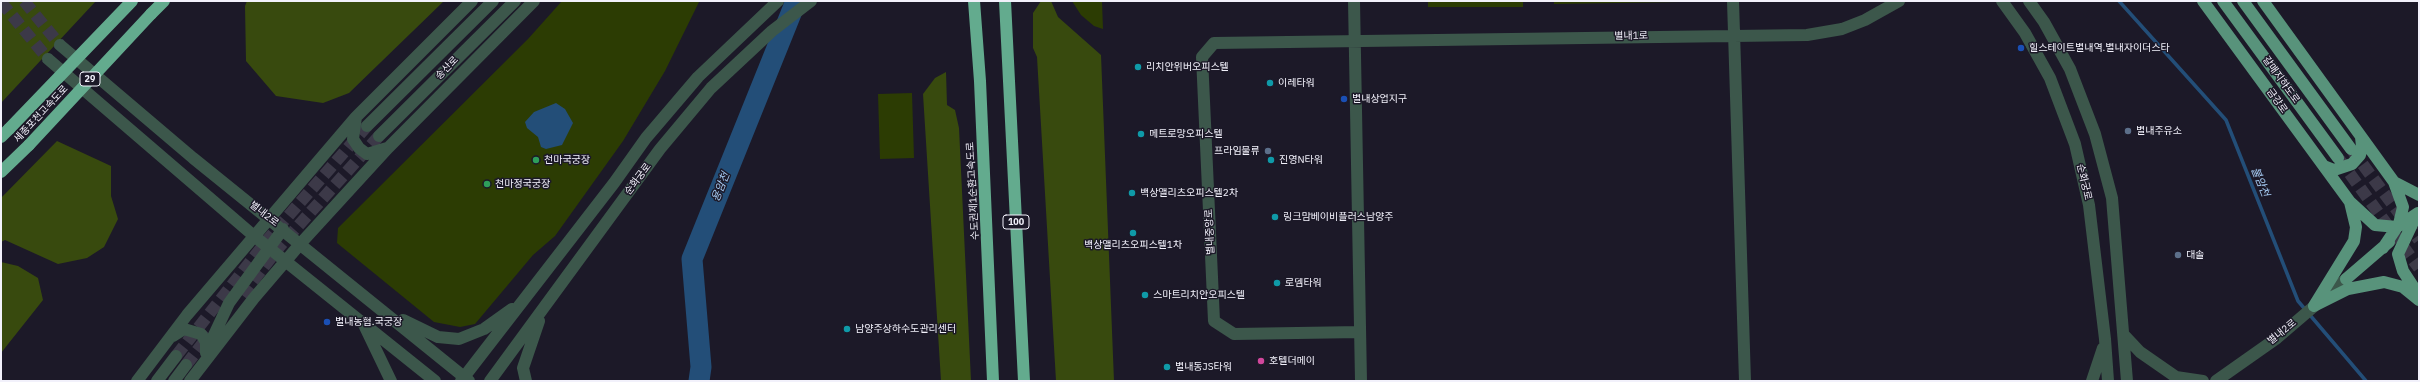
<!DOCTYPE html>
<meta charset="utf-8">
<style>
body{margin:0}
#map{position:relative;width:2420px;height:382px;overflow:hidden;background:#1c1928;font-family:"IBM Plex Sans",sans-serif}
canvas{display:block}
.frame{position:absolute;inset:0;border:2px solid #f2f1fb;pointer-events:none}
</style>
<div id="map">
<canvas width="2420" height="382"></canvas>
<div class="frame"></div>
</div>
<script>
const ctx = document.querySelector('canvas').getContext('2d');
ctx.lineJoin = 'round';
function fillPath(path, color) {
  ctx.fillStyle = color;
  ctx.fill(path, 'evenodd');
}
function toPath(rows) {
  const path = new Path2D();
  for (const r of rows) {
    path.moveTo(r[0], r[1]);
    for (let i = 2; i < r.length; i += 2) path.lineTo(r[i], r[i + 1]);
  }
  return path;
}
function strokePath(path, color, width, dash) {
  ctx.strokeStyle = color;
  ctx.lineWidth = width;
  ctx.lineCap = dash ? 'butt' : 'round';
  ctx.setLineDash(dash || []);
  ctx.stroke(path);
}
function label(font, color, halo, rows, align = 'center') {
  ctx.font = font + ' "IBM Plex Sans","Noto Sans KR",sans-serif';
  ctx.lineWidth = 3;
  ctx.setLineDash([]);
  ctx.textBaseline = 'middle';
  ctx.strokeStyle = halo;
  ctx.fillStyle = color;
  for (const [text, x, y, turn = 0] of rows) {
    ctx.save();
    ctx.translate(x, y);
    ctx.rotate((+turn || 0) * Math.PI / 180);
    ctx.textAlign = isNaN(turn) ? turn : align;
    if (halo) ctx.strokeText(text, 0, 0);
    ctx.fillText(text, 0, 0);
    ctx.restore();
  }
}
const green = toPath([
 [562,1,699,2,665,71,623,141,555,236,533,255,475,324,460,327,434,322,337,243,338,228,528,39],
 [1072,1,1102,1,1103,29,1094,26,1081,15],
 [1428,1,1523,1,1523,7,1428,7],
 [1554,1,1681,1,1681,2,1554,4],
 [912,93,914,158,880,159,878,94]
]);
const forest = toPath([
 [1,1,96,1,1,103],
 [247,1,444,1,349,93,323,103,276,96,246,61,245,6],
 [1041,1,1051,1,1058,17,1101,55,1114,381,1056,381,1037,57,1033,48,1033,13],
 [946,72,947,105,955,110,959,128,971,381,941,381,923,94,935,78],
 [57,141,111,166,111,196,118,219,104,247,87,258,58,264,5,240,1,242,1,198],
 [1,262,18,266,38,278,43,300,1,353]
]);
const water = toPath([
 [556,103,565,109,573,123,562,145,546,149,541,147,538,137,527,128,525,122,534,112]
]);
const stream = toPath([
 [2119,1,2226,120,2298,301,2366,381]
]);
const river = toPath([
 [699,381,701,367,692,259,796,1]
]);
const minorTunnel = toPath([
 [24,1,60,45],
 [1,2,48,59],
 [242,295,280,246,379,136],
 [176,356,269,238,367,126],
 [186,365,210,334]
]);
const majorTunnel = toPath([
 [2352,150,2419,240],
 [2339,159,2419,268]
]);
const minor = toPath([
 [1354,1,1361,381],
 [1733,1,1745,381],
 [2002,1,2025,33,2050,78,2075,144,2089,205,2105,339,2108,381],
 [2029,1,2044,22,2070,69,2095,134,2112,198,2127,381],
 [60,45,193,158,469,381],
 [48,59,254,236,435,381],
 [356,117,353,139,359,148,367,154,387,148],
 [367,126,493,1],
 [379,136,515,1],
 [403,320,438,337,459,339,484,329,512,309],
 [365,327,391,381],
 [1360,332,1234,334,1214,321,1202,57,1214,43,1807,35,1842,29,1865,20,1899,1],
 [173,336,184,329,201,334,206,342,206,353],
 [2125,336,2140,352,2176,377,2203,381],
 [206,352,229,303,283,229],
 [137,381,187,315,356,117,472,1],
 [157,381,176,356],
 [174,381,186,365],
 [190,381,254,298,301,243,388,148,534,1],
 [461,381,614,183,646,138,698,77,778,1],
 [490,381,660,149,711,88,772,31,811,1],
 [526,381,523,368,539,321],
 [2092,381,2103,348],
 [2216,381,2277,338,2346,279]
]);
const major = toPath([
 [2203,1,2350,202,2375,225,2397,227,2418,213],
 [2223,1,2338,158],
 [2243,1,2351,149],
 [2263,1,2394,182,2403,207,2399,224,2383,248],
 [2324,166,2334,170,2352,164,2360,155,2362,146,2361,137],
 [2394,182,2419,195],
 [2416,216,2398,254,2403,271,2418,294],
 [2346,279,2389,242],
 [2314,306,2354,241,2356,227,2350,202],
 [2314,306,2348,289,2384,282,2403,287,2419,300]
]);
const highway = toPath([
 [974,1,980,81,993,381],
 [1005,1,1024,381],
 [151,14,164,1],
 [1,137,9,129],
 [1,172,29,145]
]);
const highwayBridge = toPath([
 [9,129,132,1],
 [29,145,151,14]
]);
const markers = [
 [2021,48,4,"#1a4fb4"],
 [1138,67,4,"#0f9aa8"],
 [1270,83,4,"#0f9aa8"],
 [1344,99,4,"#1a4fb4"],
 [2128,131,4,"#5c6f8a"],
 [1141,134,4,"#0f9aa8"],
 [1268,151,4,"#5c6f8a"],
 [536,160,4,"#2e9e5b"],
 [1271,160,4,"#0f9aa8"],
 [487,184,4,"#2e9e5b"],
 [1132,193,4,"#0f9aa8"],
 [1275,217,4,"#0f9aa8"],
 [1133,233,4,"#0f9aa8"],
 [2178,255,4,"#5c6f8a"],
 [1277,283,4,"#0f9aa8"],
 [1145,295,4,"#0f9aa8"],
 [327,322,4,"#1a4fb4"],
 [847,329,4,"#0f9aa8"],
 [1261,361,4,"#d1479c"],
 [1167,367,4,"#0f9aa8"]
];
const shields = [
 [90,79,20],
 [1016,222,26]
];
const shieldNames = [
 ["29",90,79],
 ["100",1016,222]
];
const streetNames = [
 ["별내1로",1631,36,-1],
 ["송산로",447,68,-46],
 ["갈매지하도로",2281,80,54],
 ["금강로",2277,101,54],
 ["세종포천고속도로",41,114,-47],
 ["순화궁로",638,179,-53],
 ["순화궁로",2084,182,77],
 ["수도권제1순환고속도로",973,191,-93],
 ["별내2로",264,214,38],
 ["별내중앙로",1210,232,-93],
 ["별내2로",2282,332,-39]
];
const poiNames = [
 ["힐스테이트별내역.별내자이더스타",2029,48],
 ["리치안위버오피스텔",1146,67],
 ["이레타워",1278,83],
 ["별내상업지구",1352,99],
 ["별내주유소",2136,131],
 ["메트로망오피스텔",1149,134],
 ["프라임물류",1260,151,"right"],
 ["천마국궁장",544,160],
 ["진영N타워",1279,160],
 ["천마정국궁장",495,184],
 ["백상앨리츠오피스텔2차",1140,193],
 ["링크맘베이비플러스남양주",1283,217],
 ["백상앨리츠오피스텔1차",1133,245,"center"],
 ["대솔",2186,255],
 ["로뎀타워",1285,283],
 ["스마트리치안오피스텔",1153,295],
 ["별내농협.국궁장",335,322],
 ["남양주상하수도관리센터",855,329],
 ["호텔더메이",1269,361],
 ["별내동JS타워",1175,367]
];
const waterNames = [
 ["불암천",2260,182,68],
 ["용암천",721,187,-68]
];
fillPath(green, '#2c3c03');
fillPath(forest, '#384a0e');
fillPath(water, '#234e78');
strokePath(stream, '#234e78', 3.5);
strokePath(river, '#234e78', 21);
strokePath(minorTunnel, '#3c3948', 12, [12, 6]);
strokePath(majorTunnel, '#3c3948', 12, [12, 6]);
strokePath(minor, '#3c574b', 12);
strokePath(major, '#58937b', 12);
strokePath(highway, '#63ab8e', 12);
strokePath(highwayBridge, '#63ab8e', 12);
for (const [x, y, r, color] of markers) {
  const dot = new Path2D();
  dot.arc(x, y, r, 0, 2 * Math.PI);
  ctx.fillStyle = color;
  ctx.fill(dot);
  strokePath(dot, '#1c1928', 1.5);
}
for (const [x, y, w] of shields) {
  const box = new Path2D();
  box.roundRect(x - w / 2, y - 7, w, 14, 3);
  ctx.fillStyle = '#1c1928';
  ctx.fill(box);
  strokePath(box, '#f2f1fb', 1);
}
label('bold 9px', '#f2f1fb', null, shieldNames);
label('10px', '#f2f1fb', '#1c1928', streetNames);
label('10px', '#f2f1fb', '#1c1928', poiNames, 'left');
label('italic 11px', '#a4c9f1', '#1c1928', waterNames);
</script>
